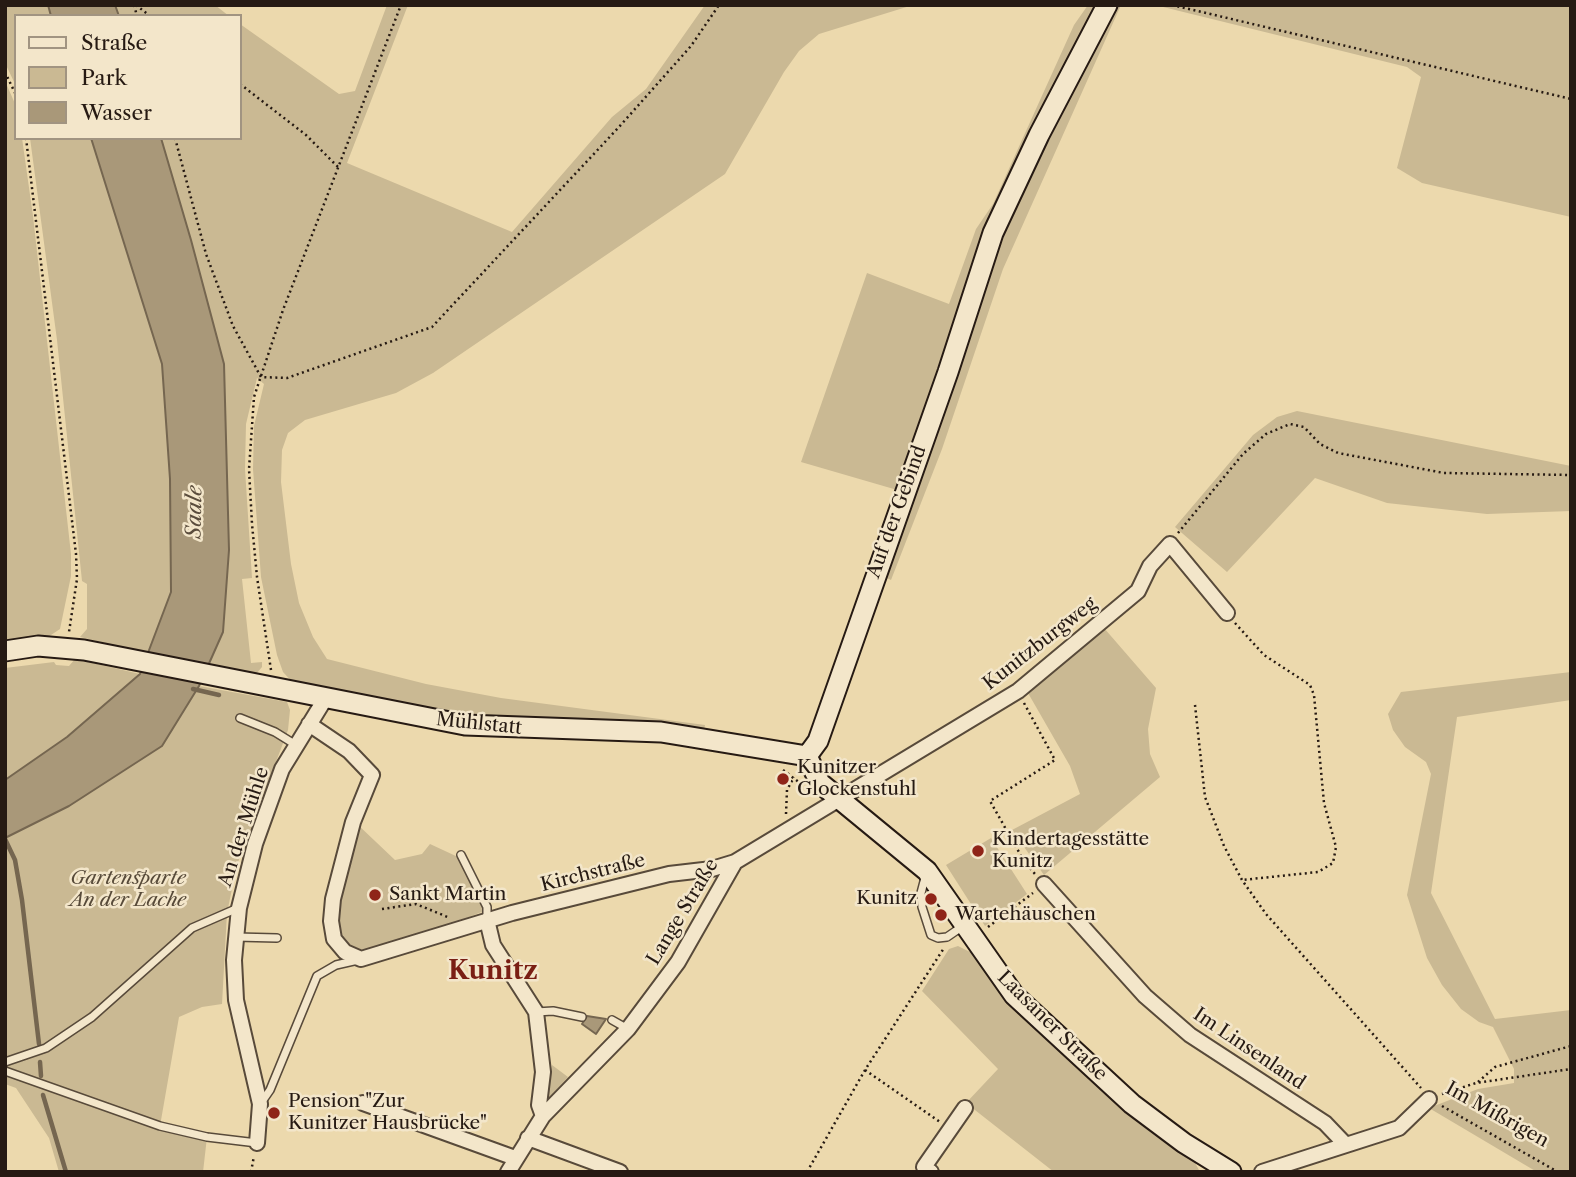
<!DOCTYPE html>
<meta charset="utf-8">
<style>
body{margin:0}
#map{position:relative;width:1576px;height:1177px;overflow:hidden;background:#ecd9ad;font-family:"Libre Caslon Text",serif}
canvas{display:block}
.frame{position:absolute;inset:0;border:7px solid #261a13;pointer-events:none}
.legend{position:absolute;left:14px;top:14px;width:228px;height:126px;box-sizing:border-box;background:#f3e6ca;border:2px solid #a19481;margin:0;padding:9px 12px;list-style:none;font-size:21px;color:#261a13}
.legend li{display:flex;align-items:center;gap:14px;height:35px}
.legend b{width:35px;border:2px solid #a19481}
</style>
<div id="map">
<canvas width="1576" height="1177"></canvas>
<div class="frame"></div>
<ul class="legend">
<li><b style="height:9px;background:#f3e6ca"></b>Straße</li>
<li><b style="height:19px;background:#cab993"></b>Park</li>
<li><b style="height:19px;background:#a99879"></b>Wasser</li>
</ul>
</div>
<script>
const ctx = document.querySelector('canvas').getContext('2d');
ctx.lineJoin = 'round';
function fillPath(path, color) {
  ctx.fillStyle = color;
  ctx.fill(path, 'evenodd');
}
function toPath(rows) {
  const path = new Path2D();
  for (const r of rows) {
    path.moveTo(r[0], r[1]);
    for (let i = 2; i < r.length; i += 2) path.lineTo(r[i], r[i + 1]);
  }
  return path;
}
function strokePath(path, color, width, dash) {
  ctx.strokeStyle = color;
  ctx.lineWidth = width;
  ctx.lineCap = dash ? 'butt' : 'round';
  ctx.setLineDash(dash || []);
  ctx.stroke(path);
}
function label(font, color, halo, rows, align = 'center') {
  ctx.font = font + ' "Libre Caslon Text",serif';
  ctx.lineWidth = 5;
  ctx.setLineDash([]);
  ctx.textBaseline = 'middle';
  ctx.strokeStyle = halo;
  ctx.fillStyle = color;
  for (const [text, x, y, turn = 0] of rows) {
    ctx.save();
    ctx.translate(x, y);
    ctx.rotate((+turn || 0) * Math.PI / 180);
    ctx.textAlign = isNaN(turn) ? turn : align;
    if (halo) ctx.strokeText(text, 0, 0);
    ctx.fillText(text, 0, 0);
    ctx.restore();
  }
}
const green = toPath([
 [5,5,47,5,51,16,16,16,16,86,5,63],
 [115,5,215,5,229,16,119,16],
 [387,5,408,5,347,163,512,232,612,117,646,89,705,5,913,5,819,34,799,51,784,72,725,174,433,373,396,393,305,420,288,433,282,450,281,482,291,564,299,603,313,637,327,659,426,684,501,698,705,725,704,731,463,716,296,686,283,672,277,655,261,577,253,469,254,426,264,384,257,378,246,424,245,469,252,578,242,579,251,663,262,662,262,667,256,674,208,666,223,632,229,550,224,364,161,138,240,138,240,24,339,94,355,91],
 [1088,5,1121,5,1003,269,942,449,891,580,880,575,911,494,801,462,867,273,949,304,976,229,993,204,1074,25],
 [1155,5,1571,5,1571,217,1422,183,1397,168,1421,77,1407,67],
 [5,81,16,106,16,138,22,138,33,216,71,554,71,576,60,629,48,637,5,643],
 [30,138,91,138,162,364,170,479,171,592,148,653,80,637,87,629,87,584,82,581,57,340],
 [1297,411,1571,466,1571,511,1487,514,1387,503,1315,478,1227,572,1175,527,1253,435,1277,417],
 [1104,628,1156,688,1148,729,1150,754,1160,777,1044,875,1012,830,1080,794,1070,766,1028,693,1030,684],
 [75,659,140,674,67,737,5,780,5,668,54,662,56,665,69,666],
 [1571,672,1571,700,1457,717,1431,893,1495,1019,1571,1010,1571,1172,1537,1172,1429,1108,1478,1089,1514,1083,1514,1069,1493,1027,1479,1022,1461,1009,1442,985,1427,958,1407,895,1431,774,1426,762,1405,747,1393,730,1388,714,1401,692],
 [199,686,287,702,290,710,288,730,237,865,227,913,222,1004,202,1007,179,1017,160,1126,207,1137,203,1172,59,1172,49,1138,16,1088,5,1084,5,838,69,806,162,746],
 [356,823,395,860,422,854,430,844,458,857,471,878,484,911,399,945,363,953,350,951,338,937,336,922,338,892],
 [991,838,1027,894,985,926,946,865],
 [958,946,976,955,1192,1157,1200,1172,1054,1172,966,1103,998,1069,922,991,949,949],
 [552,1065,568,1077,545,1102,545,1098]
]);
const water = toPath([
 [48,5,115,5,119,16,51,16,48,5],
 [91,138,161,138,191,240,224,364,229,550,223,632,199,686,162,746,69,806,5,838,5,780,67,737,140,674,171,592,170,479,162,364,91,138],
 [587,1016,606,1019,596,1034,582,1024,587,1016]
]);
const stream = toPath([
 [193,689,219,695],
 [5,839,15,860,22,900,39,1044],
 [40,1062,41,1076],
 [43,1095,66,1172]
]);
const path = toPath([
 [134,5,137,16],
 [136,5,150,16],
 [1172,5,1571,99],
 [5,72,16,95],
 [240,84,306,135,338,167],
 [26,138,76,554,77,579,69,632],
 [175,138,206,254,233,326,261,377,287,378,432,327,619,127,691,46,719,5],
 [1178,533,1243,454,1266,434,1290,424,1304,427,1320,444,1338,453,1444,473,1571,475],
 [1235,623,1264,655,1310,685,1314,695,1324,803,1336,847,1333,863,1318,872,1242,880],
 [271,670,257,577,252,524,249,469,254,397,283,310,401,5],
 [1024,703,1055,760,990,801,1024,861,1035,874],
 [1195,705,1205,797,1224,846,1242,880,1266,914,1421,1088],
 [783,770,800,783],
 [786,814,787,790,794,777],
 [382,909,416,904,450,918],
 [988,927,1033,893],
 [865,1070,940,1122],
 [1478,1082,1495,1067,1571,1046],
 [1442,1094,1476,1083,1571,1069],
 [1442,1106,1558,1172],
 [251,1172,254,1156],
 [807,1172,865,1070,944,948]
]);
const lane = toPath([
 [240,718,275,732,296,745],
 [461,855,487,907,487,920],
 [926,874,921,893,922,907,931,935,938,938,947,937,963,926],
 [236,937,277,938],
 [536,1012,553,1011,582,1017],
 [612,1020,628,1029],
 [5,1062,46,1048,92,1017,192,928,238,908],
 [5,1071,160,1126,207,1137,257,1143],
 [261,1103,270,1090,317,976,336,965,358,960]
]);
const street = toPath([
 [309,724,349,751,372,775,353,822,333,899,331,921,334,939,345,952,361,959,512,913,669,874,712,869,735,862],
 [1044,884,1145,996,1190,1035,1325,1123,1346,1145],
 [487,920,493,945,536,1012,543,1072,539,1105,543,1116],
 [363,1103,515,1158],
 [528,1138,620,1172],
 [257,1143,260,1104,236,1000,234,960,239,908,255,844,282,769,325,699],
 [508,1172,543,1116,628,1029,678,962,735,862,1018,691,1138,591,1150,566,1170,544,1227,613],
 [931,1172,924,1167,965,1108],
 [1262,1172,1399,1128,1429,1099]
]);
const secondary = toPath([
 [5,651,38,646,84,650,465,725,661,732,807,756],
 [807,756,818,741,948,372,993,233,1039,135,1107,5],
 [807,756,820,783,927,871,1014,995,1132,1104,1184,1143,1231,1172]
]);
const markers = [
 [783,779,7,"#8f2418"],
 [978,851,7,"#8f2418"],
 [375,895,7,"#8f2418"],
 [931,899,7,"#8f2418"],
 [941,915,7,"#8f2418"],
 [274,1113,7,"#8f2418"]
];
const streetNames = [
 ["Auf der Gebind",897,512,-70],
 ["Kunitzburgweg",1040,644,-38],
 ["Mühlstatt",479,724,6],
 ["An der Mühle",244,827,-72],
 ["Kirchstraße",593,873,-14],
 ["Lange Straße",683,912,-59],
 ["Laasaner Straße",1052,1026,45],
 ["Im Linsenland",1249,1049,34],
 ["Im Mißrigen",1497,1115,29]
];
const poiNames = [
 ["Kunitzer",797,768],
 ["Glockenstuhl",797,790],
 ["Kindertagesstätte",992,840],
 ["Kunitz",992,862],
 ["Sankt Martin",389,895],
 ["Kunitz",917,899,"right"],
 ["Wartehäuschen",955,915],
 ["Pension \"Zur",288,1102],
 ["Kunitzer Hausbrücke\"",288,1124]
];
const parkNames = [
 ["Gartensparte",128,879],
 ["An der Lache",128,901]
];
const waterNames = [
 ["Saale",195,512,-89]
];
const districtNames = [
 ["Kunitz",493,971]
];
fillPath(green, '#cab993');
fillPath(water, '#a99879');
strokePath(water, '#756650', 2);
strokePath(stream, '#756650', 4.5);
strokePath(lane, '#584a3a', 10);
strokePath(street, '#584a3a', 18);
strokePath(secondary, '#261a13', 23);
strokePath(path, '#261a13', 2.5, [2, 3.5]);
strokePath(lane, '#f3e6ca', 7);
strokePath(street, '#f3e6ca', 14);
strokePath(secondary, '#f3e6ca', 19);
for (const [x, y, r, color] of markers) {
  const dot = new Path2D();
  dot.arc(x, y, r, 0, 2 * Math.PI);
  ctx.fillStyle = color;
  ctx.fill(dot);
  strokePath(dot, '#f3e6ca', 2.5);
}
label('19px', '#261a13', '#f3e6ca', streetNames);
label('19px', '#261a13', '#f3e6ca', poiNames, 'left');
label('italic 19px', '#574a39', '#f3e6ca', parkNames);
label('italic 21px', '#5a4c3c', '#f3e6ca', waterNames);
label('bold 26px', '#7a1f14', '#f3e6ca', districtNames);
</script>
